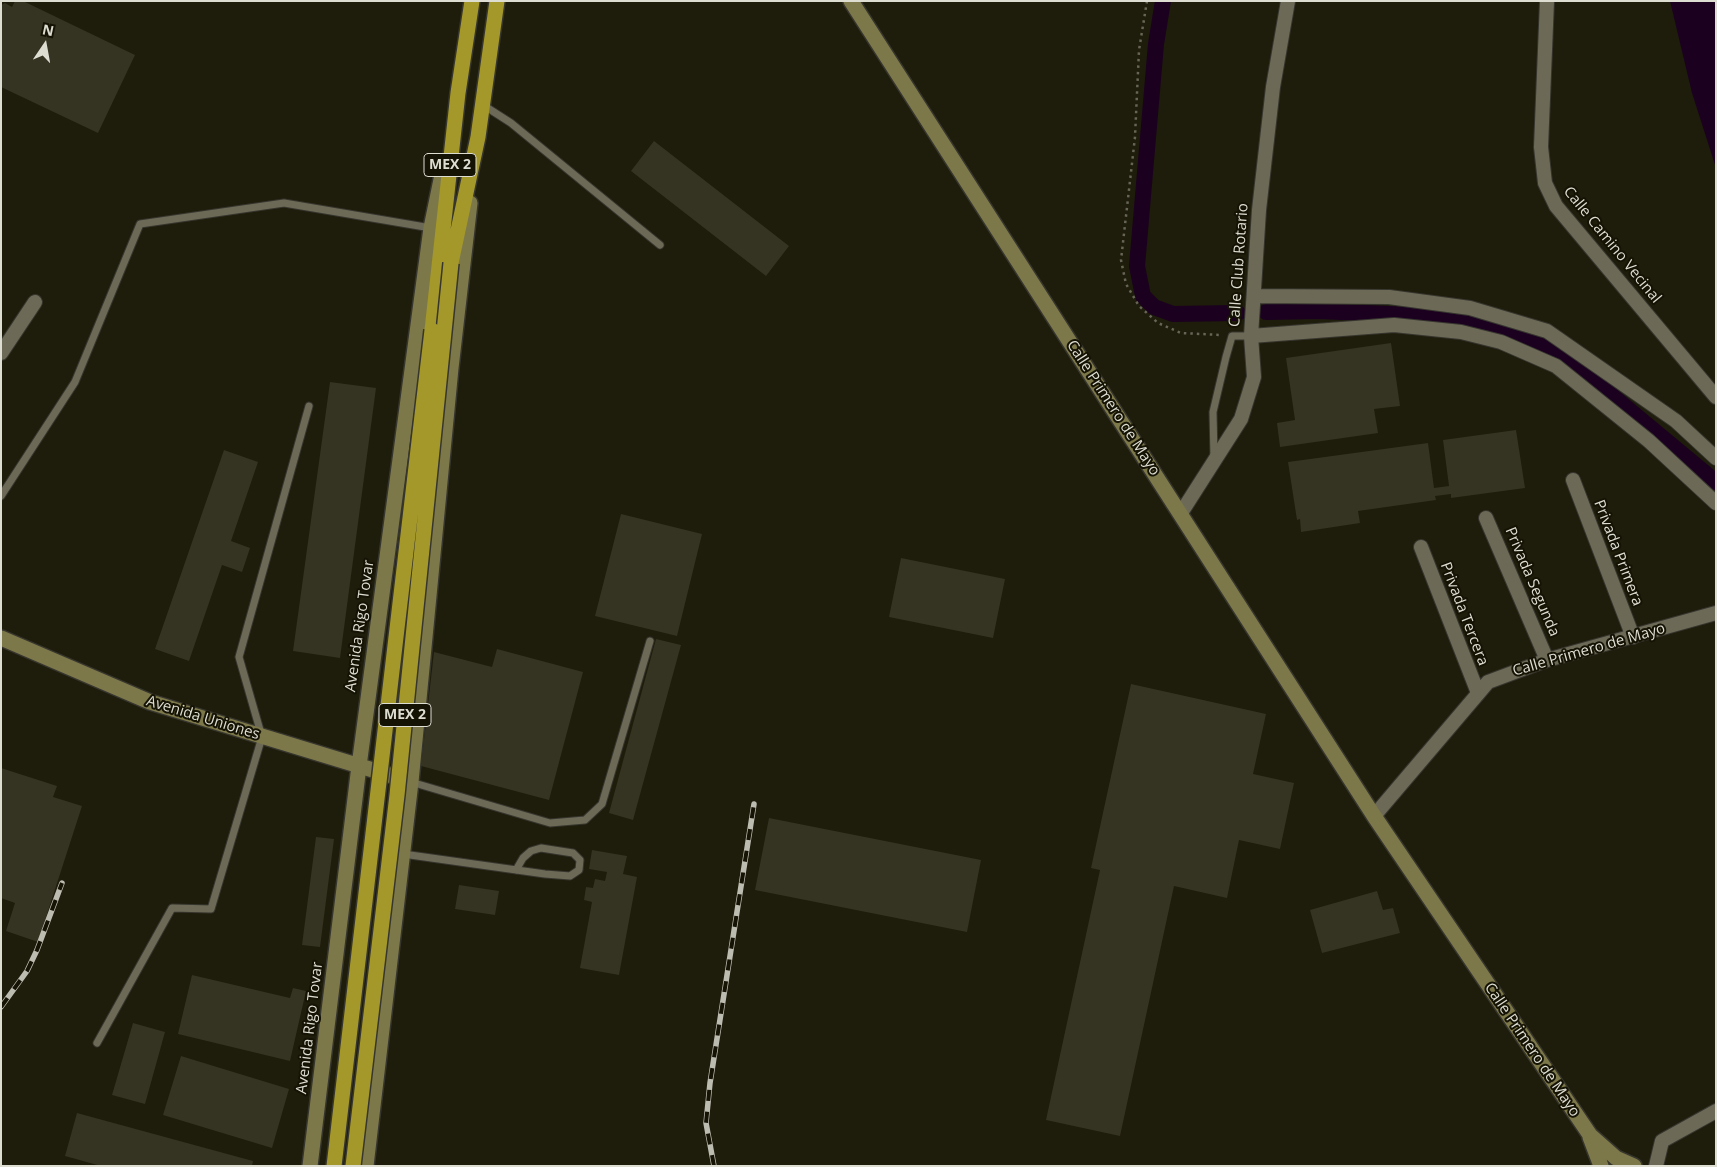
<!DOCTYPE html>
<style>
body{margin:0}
#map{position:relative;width:1717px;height:1167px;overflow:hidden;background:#1e1c0b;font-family:"Open Sans",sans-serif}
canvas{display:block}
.frame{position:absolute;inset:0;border:2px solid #deddd2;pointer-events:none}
.north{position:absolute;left:20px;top:20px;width:50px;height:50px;-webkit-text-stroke:4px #151304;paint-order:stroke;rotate:12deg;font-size:14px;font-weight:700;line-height:20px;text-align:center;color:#deddd2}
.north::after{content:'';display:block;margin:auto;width:18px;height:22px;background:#deddd2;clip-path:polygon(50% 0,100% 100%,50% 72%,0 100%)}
</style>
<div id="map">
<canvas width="1717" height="1167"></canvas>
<div class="frame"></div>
<div class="north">N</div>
</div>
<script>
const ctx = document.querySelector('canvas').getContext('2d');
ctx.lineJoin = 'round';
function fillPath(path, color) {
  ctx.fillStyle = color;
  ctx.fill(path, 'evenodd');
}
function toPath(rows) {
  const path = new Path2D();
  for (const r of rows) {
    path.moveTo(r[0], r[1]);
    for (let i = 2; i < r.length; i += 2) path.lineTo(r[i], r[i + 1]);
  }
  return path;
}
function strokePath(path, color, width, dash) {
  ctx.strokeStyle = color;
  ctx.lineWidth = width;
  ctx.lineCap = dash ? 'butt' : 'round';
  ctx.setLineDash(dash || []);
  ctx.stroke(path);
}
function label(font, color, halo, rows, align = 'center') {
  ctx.font = font + ' "Open Sans",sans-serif';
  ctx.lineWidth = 4;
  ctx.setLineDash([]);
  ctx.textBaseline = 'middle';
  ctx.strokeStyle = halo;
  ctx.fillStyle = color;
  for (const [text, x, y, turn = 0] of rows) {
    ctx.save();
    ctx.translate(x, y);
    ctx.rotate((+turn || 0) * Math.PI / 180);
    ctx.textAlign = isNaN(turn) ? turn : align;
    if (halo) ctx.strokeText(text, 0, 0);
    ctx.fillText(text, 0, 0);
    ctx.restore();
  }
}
const water = toPath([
 [1670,1,1716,1,1716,168,1692,93]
]);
const canal = toPath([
 [1163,1,1156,44,1137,266,1143,296,1154,307,1173,314,1238,313],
 [1266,312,1319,311,1435,316,1513,332,1558,351,1716,482]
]);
const building = toPath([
 [15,1,23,1,135,55,98,133,1,87,1,5,5,3,12,7],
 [654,141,789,246,766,276,631,171],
 [1391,343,1400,406,1374,409,1378,433,1280,447,1277,423,1295,420,1286,358],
 [330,382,376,388,340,658,293,651],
 [1516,430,1525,488,1451,498,1451,494,1435,496,1436,500,1358,511,1360,523,1301,532,1300,519,1297,520,1288,462,1428,443,1434,488,1449,486,1443,440],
 [224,450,258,462,231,541,250,548,242,572,222,565,189,661,155,649],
 [621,514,702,534,677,636,595,616],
 [901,558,1005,579,993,638,889,617],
 [656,639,681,645,633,820,609,813],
 [497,649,583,672,549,800,421,766,434,652,492,667],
 [1131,684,1266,714,1253,774,1294,783,1280,849,1239,840,1227,898,1174,886,1120,1136,1046,1120,1100,870,1091,868],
 [1,768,57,786,53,797,82,806,38,942,6,931,15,903,1,898],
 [769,818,981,860,967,932,755,890],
 [316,837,334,839,320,947,302,945],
 [592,850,627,856,623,874,637,877,619,975,580,968,592,902,584,900,586,887,593,888,595,879,605,881,607,872,589,869],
 [459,885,499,891,495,915,455,909],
 [1377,891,1383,910,1393,908,1400,933,1322,953,1310,910],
 [192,975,290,998,293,988,306,991,290,1061,178,1034],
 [133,1023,165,1032,145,1104,112,1095],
 [181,1056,289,1089,272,1148,163,1115],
 [77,1113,253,1161,252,1166,101,1166,65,1156]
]);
const path = toPath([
 [1147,1,1139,50,1135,137,1121,260,1126,284,1139,306,1158,323,1181,333,1221,335]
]);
const lane = toPath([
 [483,105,511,123,660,245],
 [1214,458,1213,412,1226,357,1232,336,1251,336],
 [1,496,75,382,140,224,284,203,431,228],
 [411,782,550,823,585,820,602,804,650,641],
 [403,854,545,874,570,876,579,870,580,860,573,853,541,848,531,851,523,858,516,870],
 [97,1043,172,908,211,909,262,737,239,657,309,406]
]);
const street = toPath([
 [1547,1,1541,147,1545,183,1556,206,1716,397],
 [1254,296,1389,297,1470,308,1547,331,1676,421,1716,458],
 [1251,336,1394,325,1461,332,1501,342,1556,366,1649,441,1716,503],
 [1,353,35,302],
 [1573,480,1633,637],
 [1181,513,1241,419,1254,377,1251,336,1259,210,1273,87,1288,1],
 [1486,518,1547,660],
 [1421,547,1478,693],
 [1374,816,1488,682,1547,660,1716,613],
 [1656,1166,1662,1141,1716,1111]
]);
const secondary = toPath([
 [851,1,1374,816,1590,1135,1616,1158,1634,1166],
 [1,638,150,702,409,781],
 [1590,1137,1601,1166],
 [310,1166,359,766,431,228,444,165],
 [366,1166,411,782,451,368,470,203]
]);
const highway = toPath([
 [451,263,478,137,497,1],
 [432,330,458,93,472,1]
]);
const rail = toPath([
 [1,1007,27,971,37,950,62,883],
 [714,1166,706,1123,710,1083,754,804]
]);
const highwayBridge = toPath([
 [334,1166,432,330],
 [353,1166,397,795,451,263]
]);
const shields = [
 [450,165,52],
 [405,715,52]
];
const shieldNames = [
 ["MEX 2",450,165],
 ["MEX 2",405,715]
];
const streetNames = [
 ["Calle Camino Vecinal",1612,245,51],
 ["Calle Club Rotario",1239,265,-86],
 ["Calle Primero de Mayo",1113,408,57],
 ["Privada Primera",1618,553,69],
 ["Privada Segunda",1532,582,67],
 ["Privada Tercera",1464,614,69],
 ["Avenida Rigo Tovar",360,626,-82],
 ["Calle Primero de Mayo",1589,650,-16],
 ["Avenida Uniones",203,718,17],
 ["Avenida Rigo Tovar",310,1028,-83],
 ["Calle Primero de Mayo",1532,1050,56]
];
fillPath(water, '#1b0020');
strokePath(canal, '#1b0020', 16);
fillPath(building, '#353321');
strokePath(lane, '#37362e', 9);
strokePath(street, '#37362e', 16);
strokePath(secondary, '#37362e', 18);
strokePath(highway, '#37362e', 18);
strokePath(path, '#676556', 2.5, [2.5, 4]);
strokePath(lane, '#6c6a57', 7);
strokePath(street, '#6c6a57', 14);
strokePath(secondary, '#7d784a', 15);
strokePath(highway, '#a4982b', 15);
strokePath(rail, '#bdbcb0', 5.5);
strokePath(rail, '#151304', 4, [11]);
strokePath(highwayBridge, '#37362e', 18, []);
strokePath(highwayBridge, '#a4982b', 15);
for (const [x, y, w] of shields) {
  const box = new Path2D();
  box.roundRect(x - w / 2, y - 11.5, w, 23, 4);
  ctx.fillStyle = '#151304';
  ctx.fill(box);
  strokePath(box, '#deddd2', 1);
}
label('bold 14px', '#deddd2', null, shieldNames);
label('15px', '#deddd2', '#151304', streetNames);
</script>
